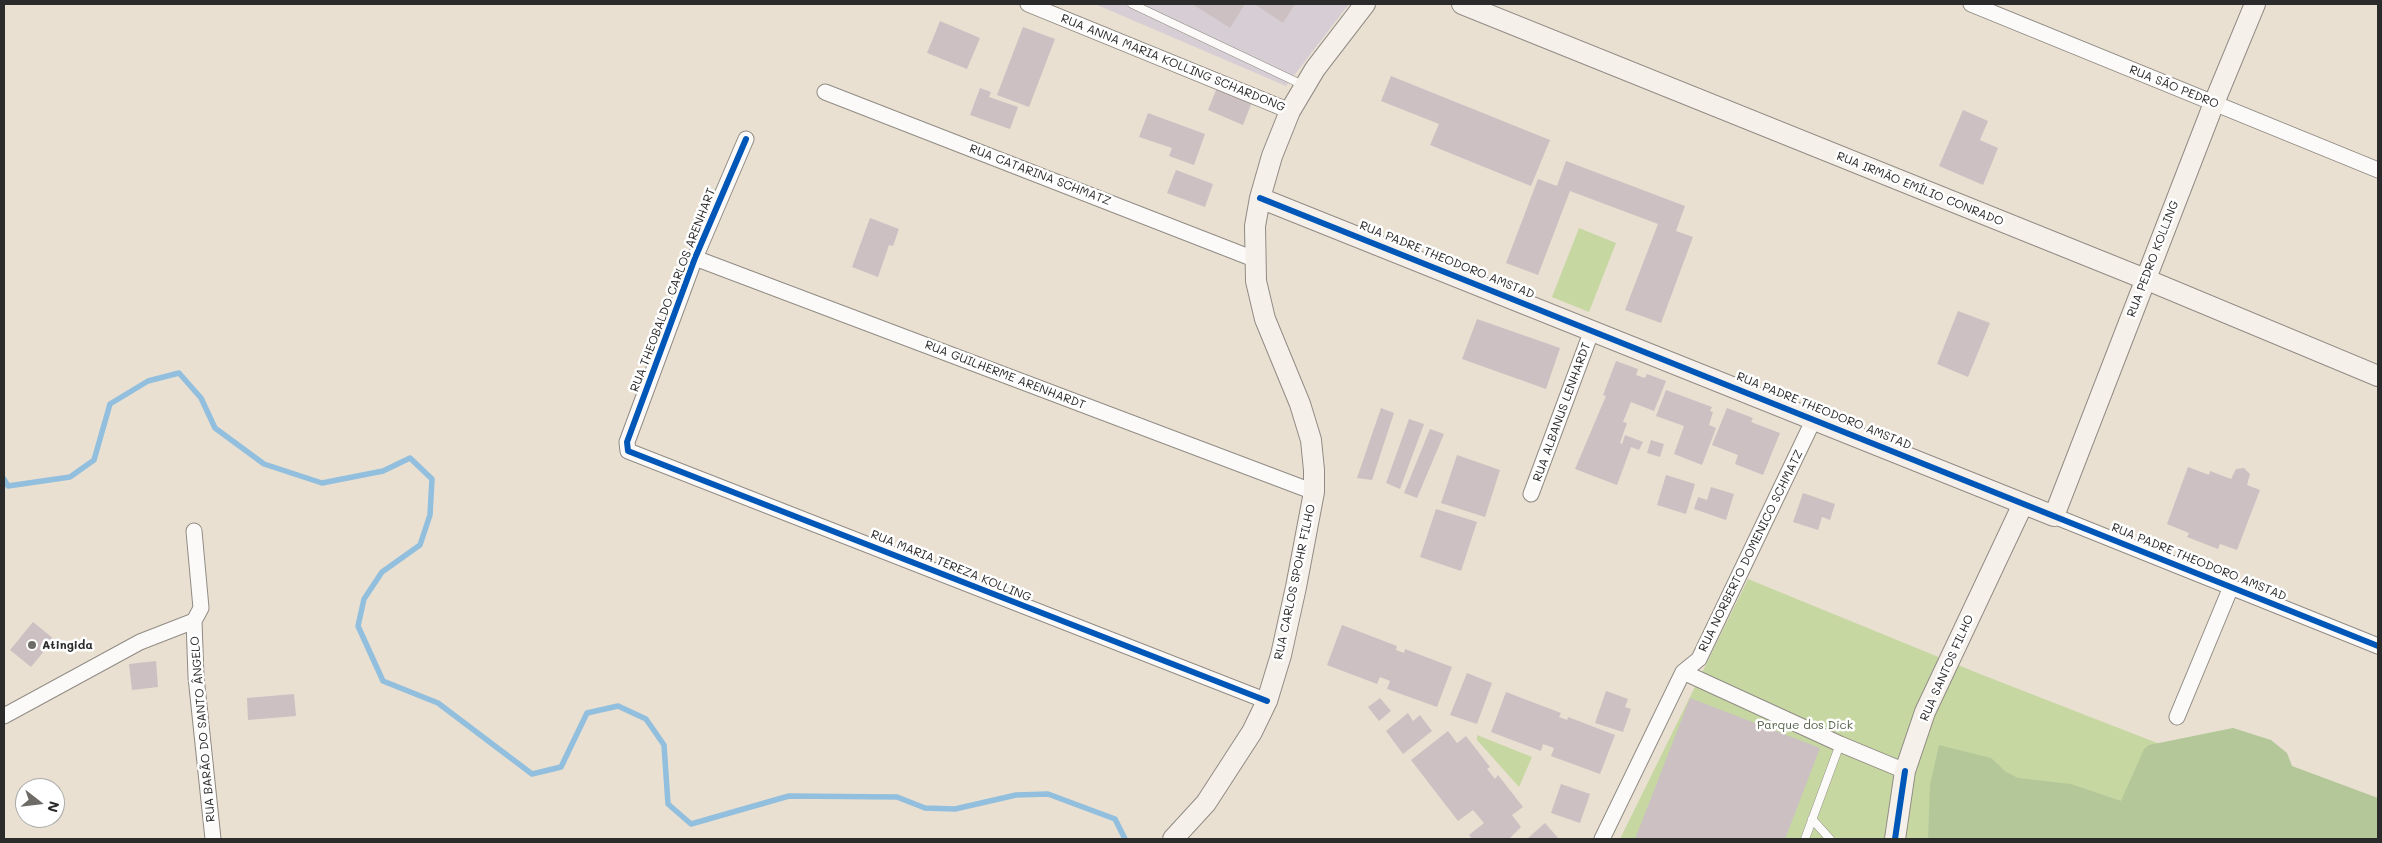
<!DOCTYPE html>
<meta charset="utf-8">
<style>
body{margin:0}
#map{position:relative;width:2382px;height:843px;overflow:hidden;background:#e9e0d2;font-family:Mali,sans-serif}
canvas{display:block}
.frame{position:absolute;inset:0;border:5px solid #2b2b2b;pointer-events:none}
.north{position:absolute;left:15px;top:778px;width:50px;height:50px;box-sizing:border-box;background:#fff;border:1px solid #aaa;border-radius:50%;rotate:106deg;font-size:14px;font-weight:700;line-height:20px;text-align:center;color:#2b2b2b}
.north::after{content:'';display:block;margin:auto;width:18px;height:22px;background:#6e6a65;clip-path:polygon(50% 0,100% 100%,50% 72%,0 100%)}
</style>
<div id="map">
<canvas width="2382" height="843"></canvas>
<div class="frame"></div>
<div class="north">N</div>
</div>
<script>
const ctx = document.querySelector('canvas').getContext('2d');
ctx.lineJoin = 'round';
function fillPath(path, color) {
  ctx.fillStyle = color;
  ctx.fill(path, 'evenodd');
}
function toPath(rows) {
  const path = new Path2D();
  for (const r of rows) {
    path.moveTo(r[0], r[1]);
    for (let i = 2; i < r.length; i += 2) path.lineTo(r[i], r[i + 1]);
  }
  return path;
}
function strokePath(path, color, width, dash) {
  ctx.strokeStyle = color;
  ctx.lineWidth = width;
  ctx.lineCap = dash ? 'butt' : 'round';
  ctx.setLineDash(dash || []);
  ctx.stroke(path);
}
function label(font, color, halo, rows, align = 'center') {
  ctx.font = font + ' Mali,sans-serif';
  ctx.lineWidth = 5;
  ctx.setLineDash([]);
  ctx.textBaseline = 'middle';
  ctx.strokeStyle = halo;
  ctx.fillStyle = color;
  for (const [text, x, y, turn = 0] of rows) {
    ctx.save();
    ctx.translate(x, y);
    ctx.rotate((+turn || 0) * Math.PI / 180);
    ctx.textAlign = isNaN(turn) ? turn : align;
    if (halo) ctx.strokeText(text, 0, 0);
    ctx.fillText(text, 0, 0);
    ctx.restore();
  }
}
const industrial = toPath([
 [1095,4,1349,4,1286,86]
]);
const green = toPath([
 [1579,228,1616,243,1589,312,1552,297],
 [1748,579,1980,674,2378,829,2378,839,1620,839],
 [1477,735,1532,757,1519,787,1477,740]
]);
const forest = toPath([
 [2233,728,2271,740,2287,753,2292,766,2378,798,2378,839,1928,839,1930,785,1939,745,1991,758,2006,772,2018,778,2071,784,2121,801,2144,749,2149,745]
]);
const stream = toPath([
 [4,479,8,486,70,477,94,460,110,404,148,381,179,373,201,398,215,428,264,464,322,483,383,471,410,458,432,479,430,515,420,545,382,572,364,599,358,626,383,681,438,703,532,774,561,767,587,713,618,706,646,719,664,745,668,804,691,824,789,796,897,797,925,808,955,809,1016,795,1048,794,1115,819,1125,839]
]);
const building = toPath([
 [1192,4,1245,4,1230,28],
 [1254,4,1295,4,1283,23],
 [940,21,980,38,967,69,927,53],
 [1023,27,1055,39,1029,107,997,95],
 [1391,76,1550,140,1531,186,1430,145,1439,124,1381,101],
 [980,88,991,92,989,97,1018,107,1010,129,970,115],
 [1217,88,1252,102,1243,125,1208,110],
 [1963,110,1988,121,1980,140,1998,148,1983,185,1939,166],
 [1148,113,1205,134,1194,165,1169,156,1172,148,1139,137],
 [1566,161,1685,206,1676,231,1693,237,1661,323,1625,310,1658,224,1570,191,1538,275,1506,263,1538,179,1557,186],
 [1176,170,1213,184,1205,207,1167,193],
 [870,218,899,229,893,246,889,245,878,277,852,267],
 [1958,311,1990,323,1968,377,1937,364],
 [1477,319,1560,348,1546,389,1462,359],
 [1616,361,1638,369,1636,375,1645,378,1647,374,1666,381,1654,411,1631,402,1623,422,1627,423,1620,443,1622,444,1625,435,1643,442,1639,450,1631,447,1617,485,1575,469,1606,396,1603,395],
 [1666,390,1712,407,1710,411,1713,412,1709,425,1716,428,1702,465,1674,454,1684,426,1656,416],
 [1381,408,1394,413,1372,480,1357,478],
 [1727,408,1753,418,1751,422,1780,433,1763,475,1735,464,1738,455,1712,445],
 [1409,419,1424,424,1400,489,1386,483],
 [1430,429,1444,434,1417,498,1404,493],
 [1651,440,1664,444,1660,457,1647,453],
 [1457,455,1500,470,1485,517,1441,503],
 [2188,467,2209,475,2210,471,2231,479,2236,469,2244,468,2250,474,2247,485,2260,490,2237,550,2220,544,2218,549,2187,537,2189,533,2167,524],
 [1666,475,1695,484,1686,514,1657,505],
 [1711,487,1734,494,1726,520,1694,509,1698,497,1707,500],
 [1803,493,1835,504,1830,520,1822,517,1818,530,1793,522],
 [1436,509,1477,522,1461,571,1420,557],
 [33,622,54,639,31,667,10,650],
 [1342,625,1397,646,1396,650,1404,653,1405,649,1452,667,1437,707,1387,689,1390,681,1380,677,1377,684,1327,665],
 [156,661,158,687,132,690,129,664],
 [1467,673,1492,683,1477,724,1450,715],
 [1606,691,1628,699,1625,707,1631,709,1623,732,1595,723],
 [1506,692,1561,713,1559,717,1567,720,1568,717,1615,735,1600,774,1551,756,1554,748,1543,744,1541,751,1491,732],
 [294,694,296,716,248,720,247,698],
 [1380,698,1391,711,1379,721,1368,707],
 [1690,698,1820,748,1785,839,1635,839],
 [1408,713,1413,721,1420,715,1432,731,1403,754,1386,731],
 [1448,731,1457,743,1466,736,1490,767,1487,769,1495,779,1498,775,1523,807,1512,815,1521,827,1509,839,1472,839,1469,835,1484,823,1473,810,1458,821,1411,760],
 [1561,784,1590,794,1580,823,1551,813],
 [1545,823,1559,839,1527,839]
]);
const lane = toPath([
 [1132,4,1303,85],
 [1812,819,1830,839],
 [1805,839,1840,744]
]);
const street = toPath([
 [1028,4,1290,111],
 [1971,4,2378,170],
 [825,92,1254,259],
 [746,139,695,258,627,442,628,451,1267,701],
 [695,258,1314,492],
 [1531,494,1592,330],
 [2054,516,2378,646],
 [194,531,201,608,194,621,196,677,213,839],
 [1683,672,1840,744,1905,771],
 [4,716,140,642,194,621],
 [2177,717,2231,587],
 [1602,839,1683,672,1699,659,1814,419]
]);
const secondary = toPath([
 [1462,4,2145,279,2378,376],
 [1260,198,2054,516,2214,103,2255,4],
 [1173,839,1206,803,1252,732,1267,701,1281,655,1296,587,1314,492,1314,470,1311,440,1300,404,1265,319,1256,281,1255,226,1260,198,1272,156,1290,111,1315,69,1365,4],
 [1895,839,1905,771,1925,712,2023,504]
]);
const cycleway = toPath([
 [746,139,695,258,627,442,628,451,1267,701],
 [1260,198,2378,646],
 [1895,839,1905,771]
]);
const markers = [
 [32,645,5,"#6e6a65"]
];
const streetNames = [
 ["RUA ANNA MARIA KOLLING SCHARDONG",1173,63,22],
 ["RUA SÃO PEDRO",2174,87,22],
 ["RUA CATARINA SCHMATZ",1040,175,21],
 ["RUA IRMÃO EMÍLIO CONRADO",1920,189,22],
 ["RUA PEDRO KOLLING",2153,259,-69],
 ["RUA PADRE THEODORO AMSTAD",1447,260,22],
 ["RUA THEOBALDO CARLOS ARENHART",673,290,-69],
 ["RUA GUILHERME ARENHARDT",1005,375,21],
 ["RUA PADRE THEODORO AMSTAD",1824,411,22],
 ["RUA ALBANUS LENHARDT",1562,412,-70],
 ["RUA NORBERTO DOMENICO SCHMATZ",1751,551,-64],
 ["RUA PADRE THEODORO AMSTAD",2199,562,22],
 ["RUA MARIA TEREZA KOLLING",951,566,22],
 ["RUA CARLOS SPOHR FILHO",1295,582,-78],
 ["RUA SANTOS FILHO",1947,668,-66],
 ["RUA BARÃO DO SANTO ÂNGELO",203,729,-95]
];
const poiNames = [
 ["Atingida",42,645]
];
const parkNames = [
 ["Parque dos Dick",1805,725]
];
fillPath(industrial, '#d7ced5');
fillPath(green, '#c6d7a2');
fillPath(forest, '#b3c799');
strokePath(stream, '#92bfdd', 5.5);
fillPath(building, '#ccc0c2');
strokePath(lane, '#908b84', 9);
strokePath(street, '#908b84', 17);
strokePath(secondary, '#908b84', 22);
strokePath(lane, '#fcfaf8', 8);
strokePath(street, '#fcfaf8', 15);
strokePath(secondary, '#f5f0ea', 20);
strokePath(cycleway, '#0057b8', 6);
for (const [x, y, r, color] of markers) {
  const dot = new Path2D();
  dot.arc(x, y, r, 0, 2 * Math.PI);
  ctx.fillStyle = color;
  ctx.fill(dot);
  strokePath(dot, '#fff', 2);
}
label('12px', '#2b2b2b', '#fff', streetNames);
label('bold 12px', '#2b2b2b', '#fff', poiNames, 'left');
label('12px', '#515d43', '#fff', parkNames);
</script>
